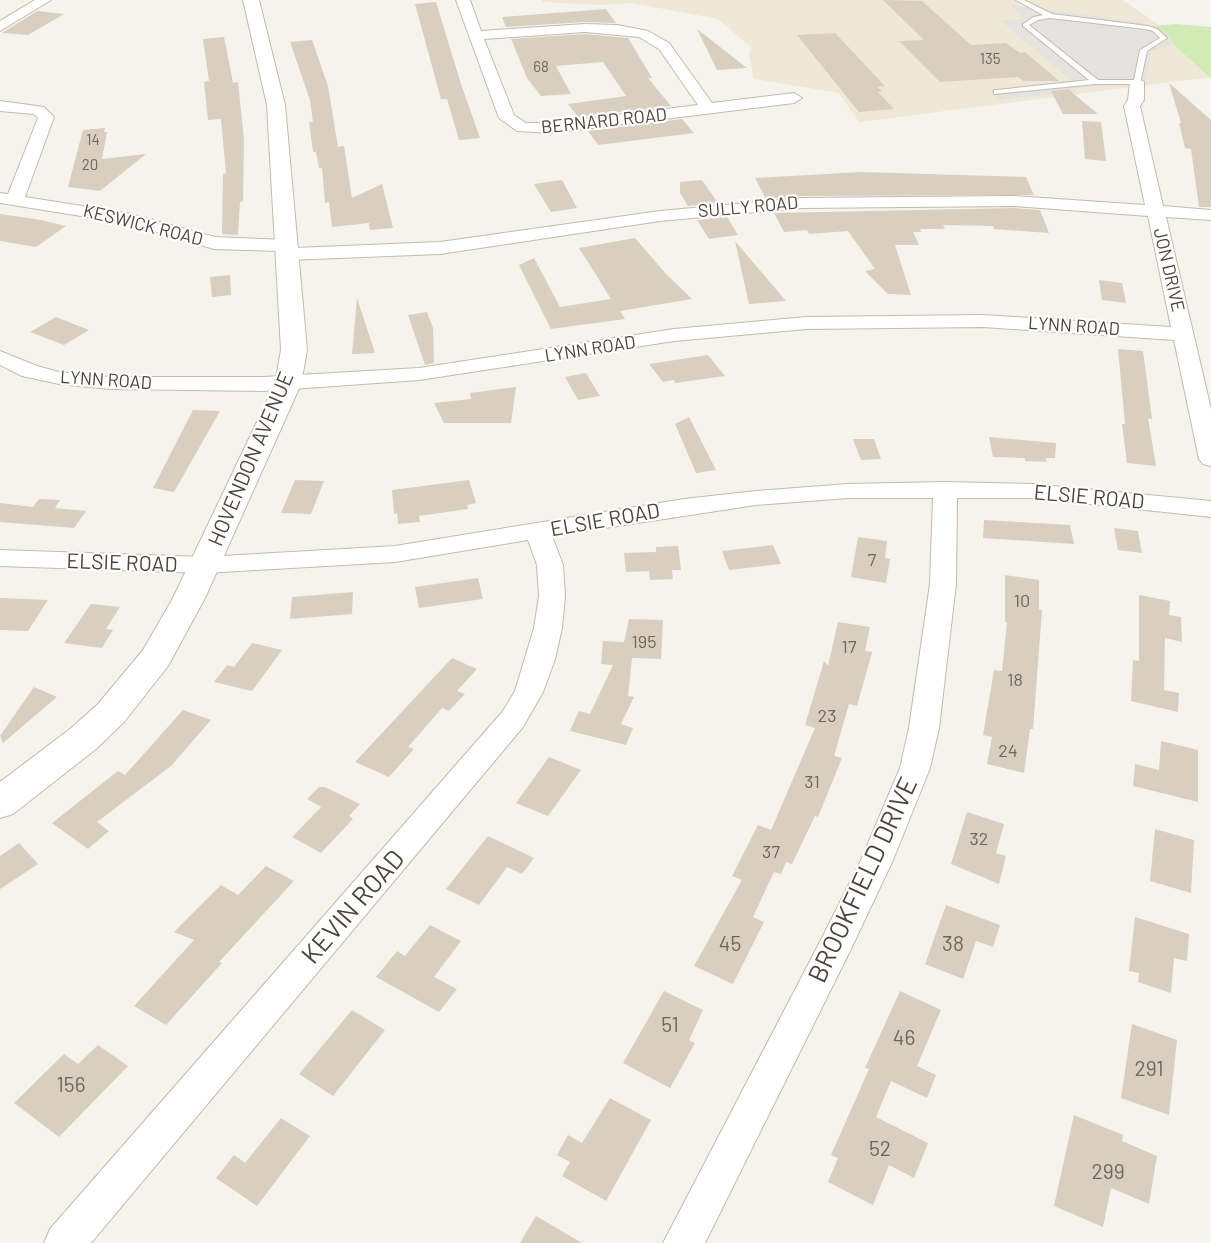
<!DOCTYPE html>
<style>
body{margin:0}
canvas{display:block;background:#f6f3ec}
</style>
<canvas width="1211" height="1243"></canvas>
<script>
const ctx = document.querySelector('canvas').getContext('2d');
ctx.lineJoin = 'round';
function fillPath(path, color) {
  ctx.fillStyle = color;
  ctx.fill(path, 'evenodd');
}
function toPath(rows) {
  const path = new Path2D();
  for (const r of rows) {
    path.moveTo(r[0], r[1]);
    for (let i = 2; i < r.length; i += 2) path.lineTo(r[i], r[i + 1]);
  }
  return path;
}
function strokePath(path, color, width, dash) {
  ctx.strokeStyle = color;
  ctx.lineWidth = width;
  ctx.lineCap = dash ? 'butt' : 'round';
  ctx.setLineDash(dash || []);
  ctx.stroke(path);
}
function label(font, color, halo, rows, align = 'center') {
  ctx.font = font + ' Barlow,sans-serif';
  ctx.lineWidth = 4.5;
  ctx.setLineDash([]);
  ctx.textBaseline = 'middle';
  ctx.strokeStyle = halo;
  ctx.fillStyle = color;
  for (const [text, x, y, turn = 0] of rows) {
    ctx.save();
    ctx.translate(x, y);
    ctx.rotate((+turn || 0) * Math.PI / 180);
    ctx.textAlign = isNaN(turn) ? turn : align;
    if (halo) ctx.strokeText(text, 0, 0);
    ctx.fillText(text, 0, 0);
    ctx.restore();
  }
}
const education = toPath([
 [542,0,1123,0,1211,62,1211,77,859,122,839,93,754,79,749,53,752,48,718,19,632,3,601,5,543,2]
]);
const green = toPath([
 [1176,24,1211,27,1211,78,1153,26]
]);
const parking = toPath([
 [1011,5,1144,23,1167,34,1174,42,1167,47,1151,51,1146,82,1073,88,1076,91,1001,100,989,90,1072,81,1000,20,1023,19]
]);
const building = toPath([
 [883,0,922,1,971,45,1006,43,1020,53,1025,52,1059,81,1023,81,1018,77,940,82,899,41,924,40],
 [436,2,461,84,480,138,459,140,447,99,441,99,415,4],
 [606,9,616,23,585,22,506,27,502,17],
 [37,11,64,14,28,35,2,33],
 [697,29,747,68,717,70],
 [835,33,885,86,877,87,882,91,878,92,894,109,859,112,797,35],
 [585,34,628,38,652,78,648,78,671,106,578,117,568,104,626,96,603,62,556,66,571,94,541,96,527,78,511,39],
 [224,37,233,83,238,82,244,140,243,201,240,202,238,235,222,234,223,174,226,173,221,119,208,120,204,82,209,81,203,39],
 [312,40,328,86,338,147,344,146,352,198,382,184,393,228,370,230,369,223,332,227,329,202,325,203,322,168,319,168,316,152,313,152,309,122,313,122,310,100,290,42],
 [1169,83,1211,120,1211,207,1199,207,1191,149,1185,148,1179,123,1181,123],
 [1068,89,1098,114,1063,114,1051,91],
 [682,119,694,133,598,145,588,131],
 [1082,121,1101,122,1106,161,1085,159],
 [105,128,104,132,107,132,102,159,146,154,100,191,68,187,83,130],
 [861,172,1026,177,1034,195,801,196,766,199,755,178],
 [562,180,577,208,551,212,534,184],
 [702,180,718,203,688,206,680,193,680,182],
 [1014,208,1040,210,1049,233,994,229,993,226,943,225,945,229,920,229,921,232,913,232,919,245,895,245,911,295,888,294,865,271,875,269,848,231,809,234,807,230,784,232,774,213],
 [0,214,36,219,66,226,36,247,0,241],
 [727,217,738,235,709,239,697,220],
 [635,238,667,275,692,299,620,311,625,319,551,329,519,265,534,258,560,307,611,299,579,248],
 [735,241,786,301,749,304],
 [230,275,231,295,212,297,210,277],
 [1099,280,1122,283,1126,303,1102,300],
 [357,298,375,353,352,354],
 [427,312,433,328,434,363,425,365,408,315],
 [56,317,89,330,64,345,30,332],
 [1118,349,1143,351,1152,419,1148,418,1156,466,1127,463,1122,424,1125,424],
 [708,355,725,376,675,383,674,380,663,382,649,364],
 [586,373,600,396,578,400,565,377],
 [516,387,511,423,444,423,434,403,471,399,470,393],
 [193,410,220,411,174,492,153,488],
 [689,417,716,470,696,473,675,424],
 [989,437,1056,443,1055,458,1046,458,1047,462,1025,461,1025,458,993,457],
 [853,439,874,439,881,459,861,460],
 [295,480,324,481,311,514,281,513],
 [469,480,476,503,467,505,468,509,419,516,420,522,398,524,397,513,394,514,392,490],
 [39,499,60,500,55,508,86,511,74,528,0,522,0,503,33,507],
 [984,520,1070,525,1074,544,983,538],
 [1114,528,1138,531,1142,553,1118,550],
 [858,537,887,541,885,558,890,559,886,583,851,577],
 [773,545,781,564,729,570,722,551],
 [678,546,681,570,672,570,673,579,650,580,649,571,626,572,624,553,656,552,656,547],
 [1005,575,1039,580,1039,609,1042,610,1033,729,1030,729,1024,773,987,764,992,737,983,735,994,670,1002,671,1007,622,1005,622],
 [478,578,483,599,419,608,415,587],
 [353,592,352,614,290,619,292,597],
 [1139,595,1170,601,1169,615,1181,617,1182,642,1165,638,1164,690,1179,693,1178,712,1131,701,1133,660,1139,661],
 [0,598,48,600,28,631,0,630],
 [91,604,120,607,106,629,113,630,102,648,64,643],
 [629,619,663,620,661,659,632,658,628,696,634,697,621,724,633,728,626,745,570,731,579,711,590,714,613,665,601,664,603,641,624,642],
 [838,622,870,627,865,651,872,652,857,706,849,704,834,756,842,758,818,817,815,816,792,864,786,862,781,874,774,872,753,917,764,922,733,984,694,966,742,880,732,876,758,825,771,830,815,728,805,725,824,661,828,666],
 [252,643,282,650,252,691,214,682,227,665,234,667],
 [452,658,477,669,457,691,465,694,449,711,442,708,408,747,414,749,389,777,355,762],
 [34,687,57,697,3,743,0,736],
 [183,710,211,720,171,766,97,822,109,831,88,849,52,823,118,771,125,775],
 [1161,741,1198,750,1198,802,1133,786,1135,764,1159,770],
 [549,757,581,770,548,816,516,803],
 [319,787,325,787,360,804,349,816,353,819,321,853,292,837,321,807,307,799],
 [967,812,1004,824,996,853,1006,856,999,884,951,864],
 [1155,829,1194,840,1191,893,1150,881],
 [488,836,534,858,522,874,507,867,479,905,446,889],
 [19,843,38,864,0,889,0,856],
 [266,866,294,881,219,962,222,963,166,1025,134,1006,194,940,174,932,221,885,238,895],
 [946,905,1000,925,993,947,976,941,963,979,925,964],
 [1135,917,1189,934,1187,961,1174,958,1171,993,1138,982,1139,973,1129,971],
 [430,925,461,941,434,977,457,989,439,1012,376,977,397,951,405,956],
 [664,991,703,1010,689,1040,695,1043,670,1088,623,1063],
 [900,991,941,1010,917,1066,936,1075,927,1098,891,1081,876,1117,928,1143,914,1178,889,1165,873,1205,828,1182,838,1158,831,1155,869,1069,865,1068],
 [352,1010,385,1030,333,1096,299,1074],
 [1132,1024,1177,1040,1169,1115,1121,1098],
 [98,1045,128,1066,59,1137,14,1103,64,1054,78,1064],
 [610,1098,651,1120,606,1201,562,1176,570,1162,557,1155,568,1135,582,1143],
 [1074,1115,1123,1135,1122,1141,1157,1156,1149,1204,1111,1188,1103,1227,1054,1206],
 [281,1118,310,1136,257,1206,216,1178,234,1155,245,1163],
 [536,1216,582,1243,520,1243]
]);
const service = toPath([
 [1016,0,1024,0,1052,14,1148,26,1157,29,1167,38,1147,51,1140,84,1096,84,994,94,994,90,997,90,1089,80,1023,26,1023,24,1034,17,1043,15,1016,0],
 [1050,18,1145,29,1153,31,1160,38,1140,50,1134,80,1098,80,1029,25,1038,20,1050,18]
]);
const minor = toPath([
 [35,0,51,0,0,31,0,21,35,0],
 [456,0,470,0,481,31,585,24,617,25,648,31,669,43,712,103,794,93,802,98,794,103,551,133,517,131,499,118,456,0],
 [585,32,639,37,659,49,698,105,551,123,526,123,514,115,484,39,585,32],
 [1137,78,1144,82,1144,100,1140,106,1163,206,1211,210,1211,220,1166,217,1211,409,1211,466,1203,464,1199,459,1174,340,983,327,806,329,674,341,419,380,264,391,110,389,59,384,22,376,0,365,0,351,37,366,59,372,110,377,264,377,419,368,674,329,806,317,983,315,1171,327,1148,216,1014,206,801,208,660,221,440,254,288,260,281,258,279,254,280,251,214,249,125,223,0,203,0,193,8,194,38,118,34,114,0,111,0,101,44,107,54,117,25,197,127,213,215,237,287,240,294,242,295,248,440,242,660,211,801,198,1014,196,1145,205,1124,106,1128,100,1130,82,1137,78],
 [945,482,1033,484,1211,501,1211,517,1033,498,957,498,956,584,939,728,930,768,893,860,852,947,705,1243,663,1243,823,936,861,860,900,768,909,728,930,584,933,498,848,498,756,505,552,536,563,565,565,596,562,628,555,659,543,692,523,727,91,1243,44,1243,50,1229,503,711,515,691,534,628,539,596,537,565,528,540,395,562,205,573,0,566,0,550,205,557,395,546,684,499,756,491,848,484,945,482]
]);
const tertiary = toPath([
 [243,0,259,0,285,105,307,350,301,384,205,598,168,666,124,722,96,749,13,814,0,818,0,782,70,729,98,704,143,650,173,598,275,384,281,350,267,105,243,0]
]);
const farNumbernames = [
 ["135",990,59],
 ["68",541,67],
 ["14",93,140],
 ["20",90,165]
];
const farStreetnames = [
 ["BERNARD ROAD",604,121,-6],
 ["SULLY ROAD",748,207,-5],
 ["KESWICK ROAD",143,225,14],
 ["JON DRIVE",1169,270,77],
 ["LYNN ROAD",1074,326,4],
 ["LYNN ROAD",590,349,-9],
 ["LYNN ROAD",106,380,4]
];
const numberNames = [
 ["7",872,560],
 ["10",1022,601],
 ["195",644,642],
 ["17",849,647],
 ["18",1015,680],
 ["23",827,716],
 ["24",1008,751],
 ["31",812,782],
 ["32",979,839],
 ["37",771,852]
];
const streetNames = [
 ["HOVENDON AVENUE",251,459,-67],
 ["ELSIE ROAD",1089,497,5],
 ["ELSIE ROAD",605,520,-10],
 ["ELSIE ROAD",122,563,2]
];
const nearNumbernames = [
 ["45",730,944],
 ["38",953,944],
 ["51",670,1025],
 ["46",904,1038],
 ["291",1149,1069],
 ["156",71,1085],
 ["52",880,1149],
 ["299",1108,1172]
];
const nearStreetnames = [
 ["BROOKFIELD DRIVE",863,880,-65],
 ["KEVIN ROAD",353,907,-49]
];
fillPath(education, '#efe8d6');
fillPath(green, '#d2eab5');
fillPath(parking, '#e5e3e0');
fillPath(building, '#d8cfc1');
strokePath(service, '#c2bbae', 2);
strokePath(minor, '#c2bbae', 2);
strokePath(tertiary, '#c2bbae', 2);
fillPath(service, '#fff');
fillPath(minor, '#fff');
fillPath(tertiary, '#fff');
label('15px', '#6e675b', null, farNumbernames);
label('18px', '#4b4439', '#fff', farStreetnames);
label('18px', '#6e675b', null, numberNames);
label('21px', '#4b4439', '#fff', streetNames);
label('21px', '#6e675b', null, nearNumbernames);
label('26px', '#4b4439', '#fff', nearStreetnames);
</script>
